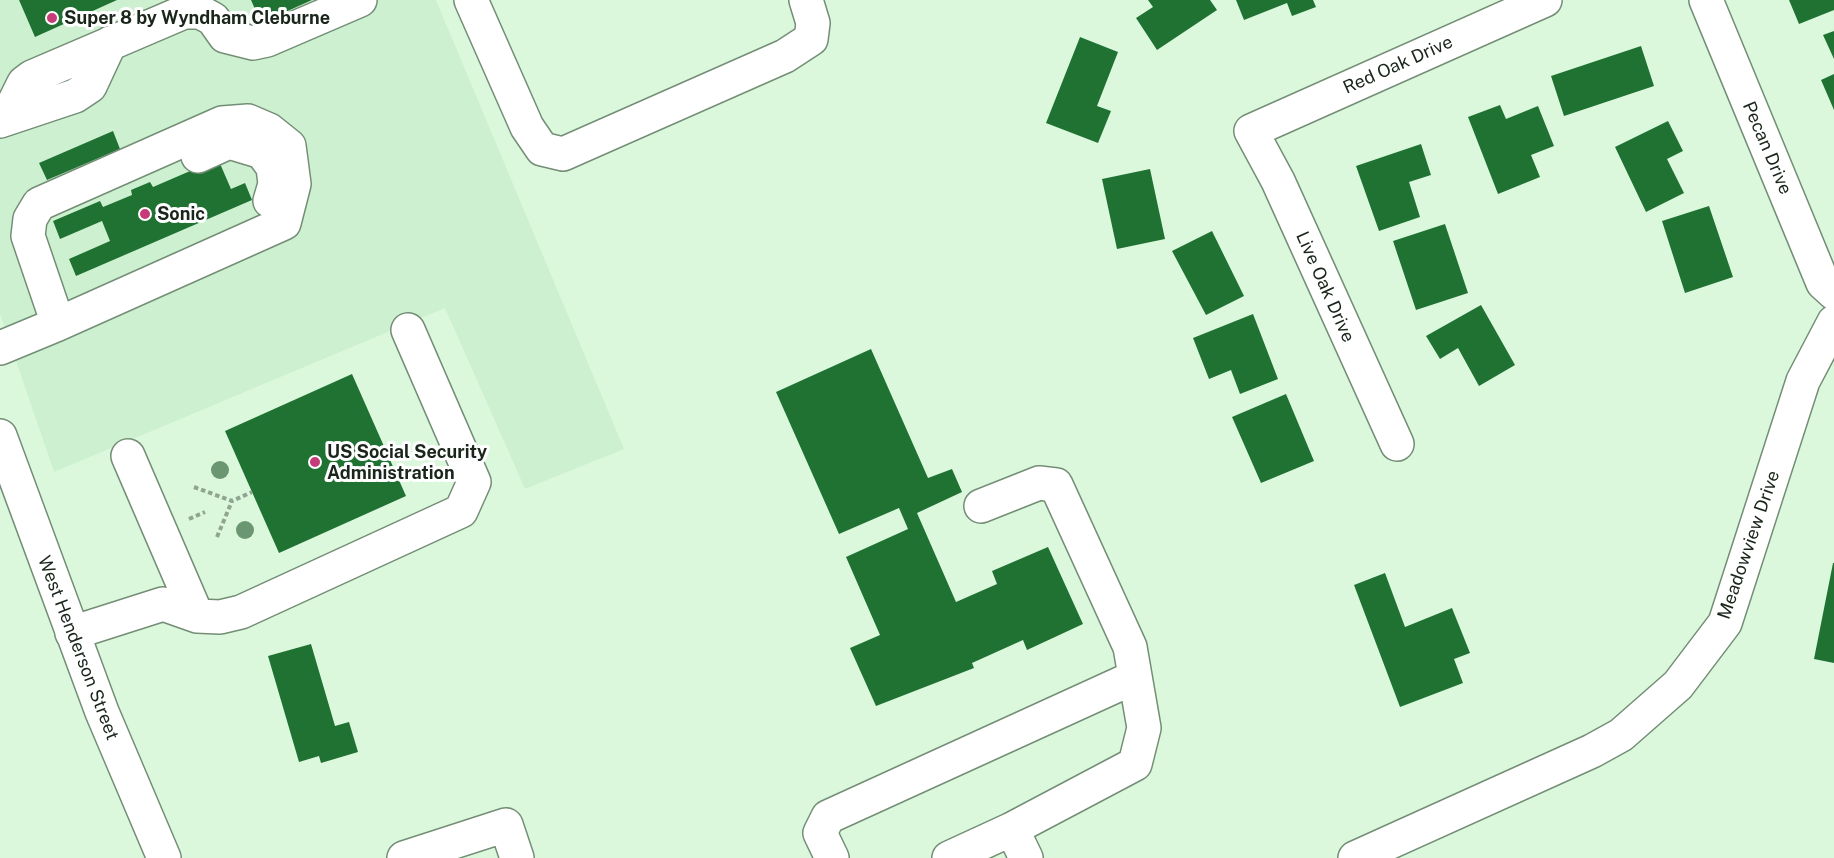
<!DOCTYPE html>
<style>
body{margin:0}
canvas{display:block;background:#dbf8dd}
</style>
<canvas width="1834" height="858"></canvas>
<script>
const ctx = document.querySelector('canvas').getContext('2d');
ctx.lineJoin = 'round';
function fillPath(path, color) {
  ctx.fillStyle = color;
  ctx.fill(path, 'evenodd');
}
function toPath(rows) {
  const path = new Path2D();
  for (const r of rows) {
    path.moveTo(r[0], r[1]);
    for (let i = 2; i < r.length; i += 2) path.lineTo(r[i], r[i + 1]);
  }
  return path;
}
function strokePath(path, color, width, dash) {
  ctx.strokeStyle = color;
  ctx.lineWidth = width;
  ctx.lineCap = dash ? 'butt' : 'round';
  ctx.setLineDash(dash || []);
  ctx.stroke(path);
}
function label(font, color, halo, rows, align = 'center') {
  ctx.font = font + ' "Public Sans",sans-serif';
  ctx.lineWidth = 6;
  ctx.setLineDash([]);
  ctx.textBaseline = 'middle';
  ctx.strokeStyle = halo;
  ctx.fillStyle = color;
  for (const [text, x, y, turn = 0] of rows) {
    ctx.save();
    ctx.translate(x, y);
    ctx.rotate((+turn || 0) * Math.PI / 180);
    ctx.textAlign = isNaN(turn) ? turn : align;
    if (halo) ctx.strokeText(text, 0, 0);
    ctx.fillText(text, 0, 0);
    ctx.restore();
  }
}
const built = toPath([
 [0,0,436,0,624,449,525,489,445,308,54,472,0,314]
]);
const building = toPath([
 [19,0,117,0,35,37],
 [251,0,312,0,261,23],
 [1148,0,1210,0,1217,10,1157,50,1136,18,1153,7],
 [1236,0,1313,0,1316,7,1292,16,1287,3,1244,20],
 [1789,0,1834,0,1834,10,1799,24],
 [1834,31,1834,59,1823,35],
 [1080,37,1118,52,1097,106,1111,111,1098,143,1046,123],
 [1641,46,1654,86,1564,116,1551,76],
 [1834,74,1834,110,1821,80],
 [1500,105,1506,119,1538,106,1554,146,1531,155,1540,177,1498,194,1468,117],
 [1668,121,1683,151,1667,159,1684,193,1646,212,1615,147],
 [113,131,120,149,47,180,39,163],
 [1421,144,1431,175,1409,182,1420,217,1379,231,1356,166],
 [218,159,231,189,245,183,252,200,76,276,69,259,110,241,102,221,60,239,53,221,100,201,103,207,132,195,131,190,150,182,153,187],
 [1150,169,1165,239,1117,249,1102,179],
 [1709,206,1733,277,1685,293,1662,221],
 [1445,224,1468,293,1416,310,1393,241],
 [1212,231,1244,296,1206,315,1172,251],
 [1481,305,1515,365,1479,386,1458,348,1440,359,1426,336],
 [1253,314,1278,379,1240,394,1231,370,1209,379,1193,338],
 [871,349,928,478,952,469,962,492,917,513,956,602,997,584,992,571,1048,547,1083,624,1027,650,1023,640,972,663,974,668,876,706,850,648,880,635,846,557,908,529,899,508,839,534,776,392],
 [352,374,406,496,279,553,225,431],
 [1286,394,1314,461,1261,483,1232,417],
 [1833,563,1834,563,1834,663,1814,659],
 [1385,573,1405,627,1452,608,1470,653,1454,659,1463,683,1400,707,1354,585],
 [311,644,335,726,349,722,358,752,321,763,319,756,299,762,268,656]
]);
const path = toPath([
 [194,487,232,501,252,492],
 [189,519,205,512],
 [217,537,232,501]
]);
const minor = toPath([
 [471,0,527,127,542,149,563,154,785,56,811,39,813,23,806,0],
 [1706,0,1823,283,1834,293],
 [6,119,75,96,90,86,110,43],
 [0,121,6,119,24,83,32,77,184,12,200,12,213,19,225,36,253,43,267,40,360,0],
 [198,156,229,142,262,152,273,167,275,184,270,201],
 [0,348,58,324,284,223,294,184,289,146,269,130,248,121,222,123,39,204,30,219,28,236,58,324],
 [1397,444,1278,181,1251,131,1545,0],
 [128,456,197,616],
 [981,506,1039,483,1056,485,1130,647,1144,728,1135,764,1012,829],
 [72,633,163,604,197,616,220,617,241,612,461,511,474,482,408,330],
 [404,858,506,825,517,858],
 [832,858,820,833,828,817,1135,677],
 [949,858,1012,829,1026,858],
 [1355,858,1592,751,1621,735,1678,685,1725,623,1803,381,1834,322]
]);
const major = toPath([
 [0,436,102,712,164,858]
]);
const trees = [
 [220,470],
 [245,530]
];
const markers = [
 [52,18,6,"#c53c78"],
 [145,214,6,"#c53c78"],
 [315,462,6,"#c53c78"]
];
const poiNames = [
 ["Super 8 by Wyndham Cleburne",64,18],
 ["Sonic",157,214],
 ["US Social Security",327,452],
 ["Administration",327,473]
];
const streetNames = [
 ["Red Oak Drive",1398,65,-24],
 ["Pecan Drive",1767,148,67],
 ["Live Oak Drive",1325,287,66],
 ["Meadowview Drive",1749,545,-71],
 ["West Henderson Street",78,648,69]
];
fillPath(built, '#cdf1d0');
fillPath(building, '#207233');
strokePath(minor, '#748e76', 36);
strokePath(major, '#748e76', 36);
strokePath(path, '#8fa590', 4, [4.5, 3]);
strokePath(minor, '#fff', 33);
strokePath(major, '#fff', 33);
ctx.fillStyle = '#6a9772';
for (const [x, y] of trees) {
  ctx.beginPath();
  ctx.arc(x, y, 9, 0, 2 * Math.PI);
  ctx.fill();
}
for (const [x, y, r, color] of markers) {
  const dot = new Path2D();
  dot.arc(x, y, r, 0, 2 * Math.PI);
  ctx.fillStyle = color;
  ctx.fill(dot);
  strokePath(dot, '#fff', 2);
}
label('bold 18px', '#1a251b', '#fff', poiNames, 'left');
label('18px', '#1a251b', '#fff', streetNames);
</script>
